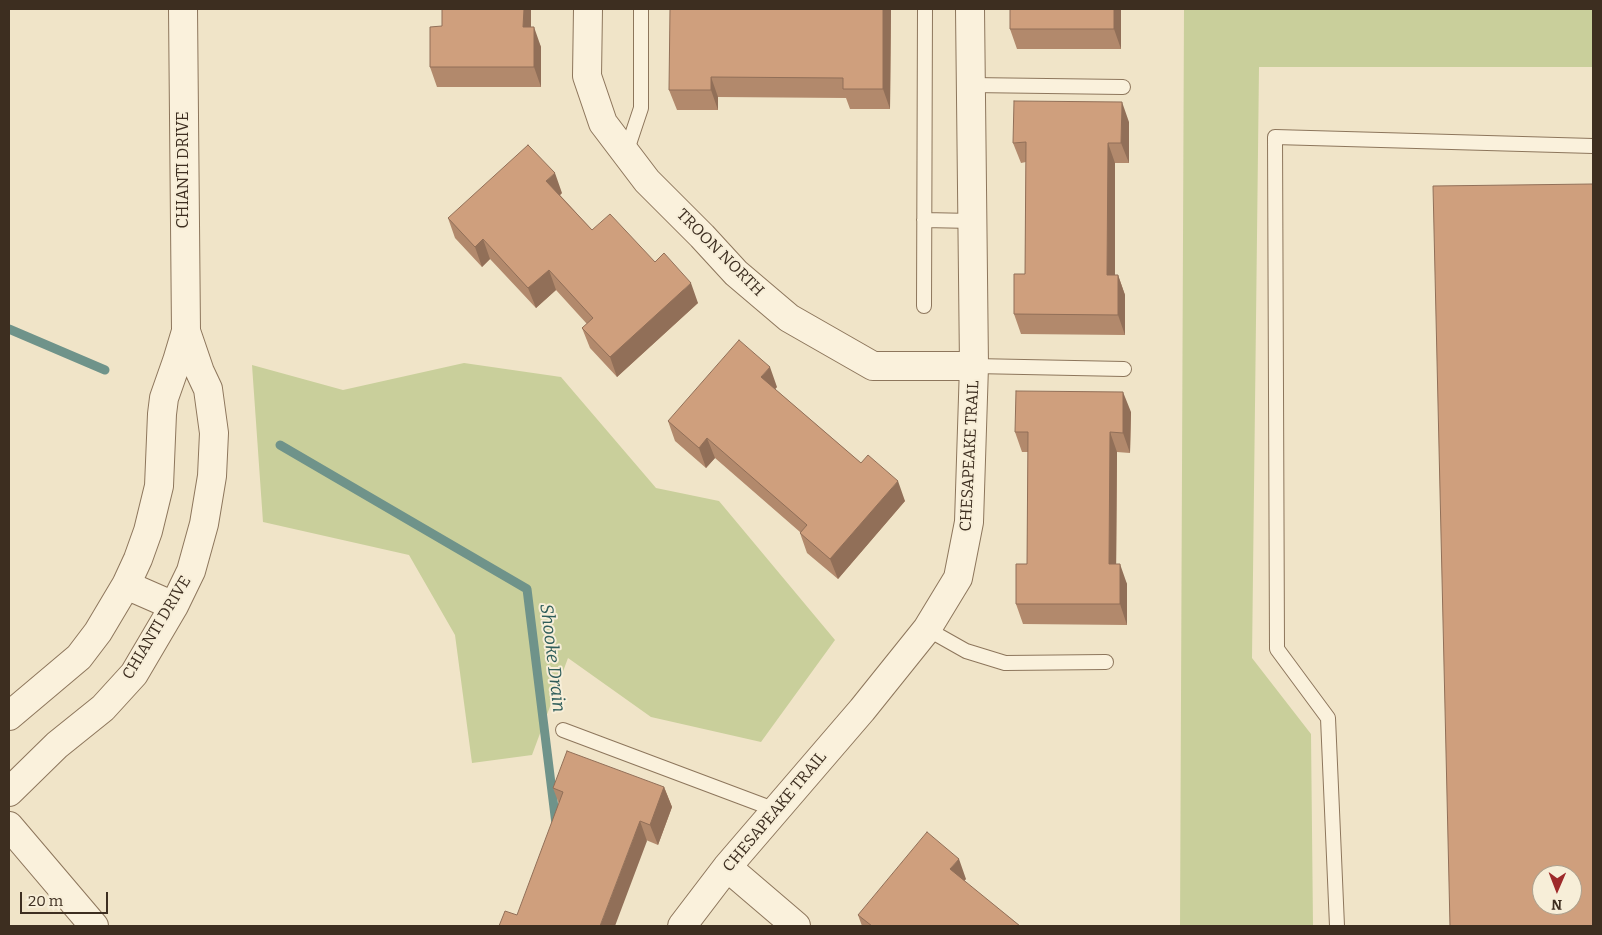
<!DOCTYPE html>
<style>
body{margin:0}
#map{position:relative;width:1602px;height:935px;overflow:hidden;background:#f0e4c8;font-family:Bitter,serif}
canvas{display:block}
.frame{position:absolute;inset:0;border:10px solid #3d2e20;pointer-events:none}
.north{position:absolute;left:1532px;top:865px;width:50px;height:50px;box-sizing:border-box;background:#f7eed8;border:1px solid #ada18e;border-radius:50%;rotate:181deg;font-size:14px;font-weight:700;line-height:20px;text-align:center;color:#3d2e20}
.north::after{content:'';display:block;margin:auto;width:18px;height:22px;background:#9e2a2b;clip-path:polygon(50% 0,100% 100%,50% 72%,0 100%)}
.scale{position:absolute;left:20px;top:892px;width:88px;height:22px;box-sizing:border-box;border:2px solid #3d2e20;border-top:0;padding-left:6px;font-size:15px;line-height:18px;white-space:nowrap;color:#3d2e20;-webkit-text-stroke:4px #f7eed8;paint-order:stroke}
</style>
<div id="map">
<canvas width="1602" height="935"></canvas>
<div class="frame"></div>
<div class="north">N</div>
<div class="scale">20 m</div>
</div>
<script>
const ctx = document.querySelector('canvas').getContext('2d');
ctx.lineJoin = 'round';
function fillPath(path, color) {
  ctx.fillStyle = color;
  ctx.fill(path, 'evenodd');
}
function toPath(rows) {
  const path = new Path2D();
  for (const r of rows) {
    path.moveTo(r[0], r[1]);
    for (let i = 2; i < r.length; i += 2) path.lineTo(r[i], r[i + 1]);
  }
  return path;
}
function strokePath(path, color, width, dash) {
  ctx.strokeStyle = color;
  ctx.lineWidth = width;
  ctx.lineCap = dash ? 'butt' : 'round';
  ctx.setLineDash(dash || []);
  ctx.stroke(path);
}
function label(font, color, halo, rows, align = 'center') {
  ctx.font = font + ' Bitter,serif';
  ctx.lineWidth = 4;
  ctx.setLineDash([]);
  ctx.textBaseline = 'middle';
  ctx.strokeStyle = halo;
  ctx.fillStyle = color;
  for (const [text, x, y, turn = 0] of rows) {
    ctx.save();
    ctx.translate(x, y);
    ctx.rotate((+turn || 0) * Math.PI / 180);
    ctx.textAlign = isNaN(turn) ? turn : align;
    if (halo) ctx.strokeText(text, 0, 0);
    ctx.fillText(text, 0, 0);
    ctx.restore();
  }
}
const green = toPath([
 [1184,9,1593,9,1593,67,1259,67,1252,658,1311,734,1313,926,1180,926],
 [464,363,561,377,656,488,719,501,835,640,761,742,651,717,568,658,532,755,472,763,455,635,409,555,263,522,252,365,343,390]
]);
const stream = toPath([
 [9,329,105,370],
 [280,445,527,589,556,824]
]);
const service = toPath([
 [971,85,1123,87],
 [626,153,641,108,641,9],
 [924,220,973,221],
 [924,306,925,9],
 [974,366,1124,369],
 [927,629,966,651,1005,663,1106,662],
 [563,730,776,810],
 [1337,926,1328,718,1277,649,1275,137,1593,146]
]);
const minor = toPath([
 [183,9,186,331],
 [588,9,587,76,603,123,647,181,702,236,736,273,789,318,873,366,974,366],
 [126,585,174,606],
 [9,716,79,657,98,632,126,585,138,559,148,531,159,486,162,414,164,398,177,361,186,331,200,372,208,389,214,433,212,476,204,524,191,571,174,606,134,674,103,708,57,745,9,792],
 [9,826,94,926],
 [727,867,796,926],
 [682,926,727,867,862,710,927,629,958,578,969,522,974,366,970,9]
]);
const wall = toPath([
 [442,9,531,9,531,27,541,47,541,87,437,87,430,67,442,26],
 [891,9,890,109,850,109,846,98,718,97,718,110,677,110,669,90],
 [1121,9,1121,49,1017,49,1010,29],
 [1129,122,1129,163,1115,163,1115,275,1118,275,1125,295,1125,335,1021,334,1014,314,1025,274,1026,162,1021,163,1013,143],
 [562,193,560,195,592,230,655,262,698,303,617,377,590,348,582,328,587,324,556,290,536,308,490,259,482,267,455,238,448,218],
 [777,387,775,389,905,501,838,579,807,553,800,533,800,532,715,458,706,468,675,441,668,421],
 [1131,412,1130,453,1117,452,1116,564,1127,584,1127,625,1023,624,1016,604,1027,564,1028,452,1022,452,1015,432],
 [664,787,672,807,658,845,559,804,553,788],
 [966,879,964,881,1020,926,862,926,858,915]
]);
const shadedWall = toPath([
 [524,9,531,9,531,47,523,27],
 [883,9,891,9,890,109,883,89],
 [1114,9,1121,9,1121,49,1114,29],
 [534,27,541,47,541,87,534,67],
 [711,77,718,97,718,110,711,90],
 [1122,102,1129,122,1129,163,1121,143],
 [1108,143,1115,163,1115,295,1107,275],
 [555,173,562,193,554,201,546,181],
 [483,239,490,259,482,267,475,247],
 [549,270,556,290,536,308,528,288],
 [1118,275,1125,295,1125,335,1118,315],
 [691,283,698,303,617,377,610,357],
 [770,367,777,387,768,397,761,377],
 [1123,392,1131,412,1130,453,1123,433],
 [1110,432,1117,452,1116,584,1109,564],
 [707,438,715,458,706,468,699,448],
 [898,481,905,501,838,579,830,559],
 [1120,564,1127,584,1127,625,1120,604],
 [664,787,672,807,658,845,650,825],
 [640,821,647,841,615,926,600,926],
 [959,859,966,879,957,889,950,869]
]);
const building = toPath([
 [442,9,524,9,523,27,534,27,534,67,430,67,430,27,442,26,442,9],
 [670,9,883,9,883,89,843,89,843,78,711,77,711,90,669,90,670,9],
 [1010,9,1114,9,1114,29,1010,29,1010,9],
 [1014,101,1122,102,1121,143,1108,143,1107,275,1118,275,1118,315,1014,314,1014,274,1025,274,1026,142,1013,143,1014,101],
 [528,145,555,173,546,181,592,230,610,214,655,262,664,253,691,283,610,357,582,328,593,318,549,270,528,288,483,239,475,247,448,218,528,145],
 [1593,184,1593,926,1450,926,1433,186,1593,184],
 [1542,875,1572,875,1572,905,1542,905,1542,875],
 [739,340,770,367,761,377,861,463,868,455,898,481,830,559,800,533,807,525,707,438,699,448,668,421,739,340],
 [1016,391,1123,392,1123,433,1110,432,1109,564,1120,564,1120,604,1016,604,1016,564,1027,564,1028,432,1015,432,1016,391],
 [567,751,664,787,650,825,640,821,600,926,499,926,505,911,517,915,563,792,553,788,567,751],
 [927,832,959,859,950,869,1020,926,872,926,858,915,927,832]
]);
const streetNames = [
 ["CHIANTI DRIVE",184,170,-90],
 ["TROON NORTH",720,253,45],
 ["CHESAPEAKE TRAIL",970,456,-87],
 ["CHIANTI DRIVE",157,628,-59],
 ["CHESAPEAKE TRAIL",775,812,-50]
];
const waterNames = [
 ["Shooke Drain",552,658,83]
];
fillPath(green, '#c9cf9b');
strokePath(stream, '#6f938a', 9);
strokePath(service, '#8d765c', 16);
strokePath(minor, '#8d765c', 30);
strokePath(service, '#faf1dc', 14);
strokePath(minor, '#faf1dc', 28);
fillPath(wall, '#b2896c');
fillPath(shadedWall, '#916f58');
fillPath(building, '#cf9f7d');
strokePath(building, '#916f58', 1);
label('16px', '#3d2e20', '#f7eed8', streetNames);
label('italic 18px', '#2f5d5a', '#f7eed8', waterNames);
</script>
